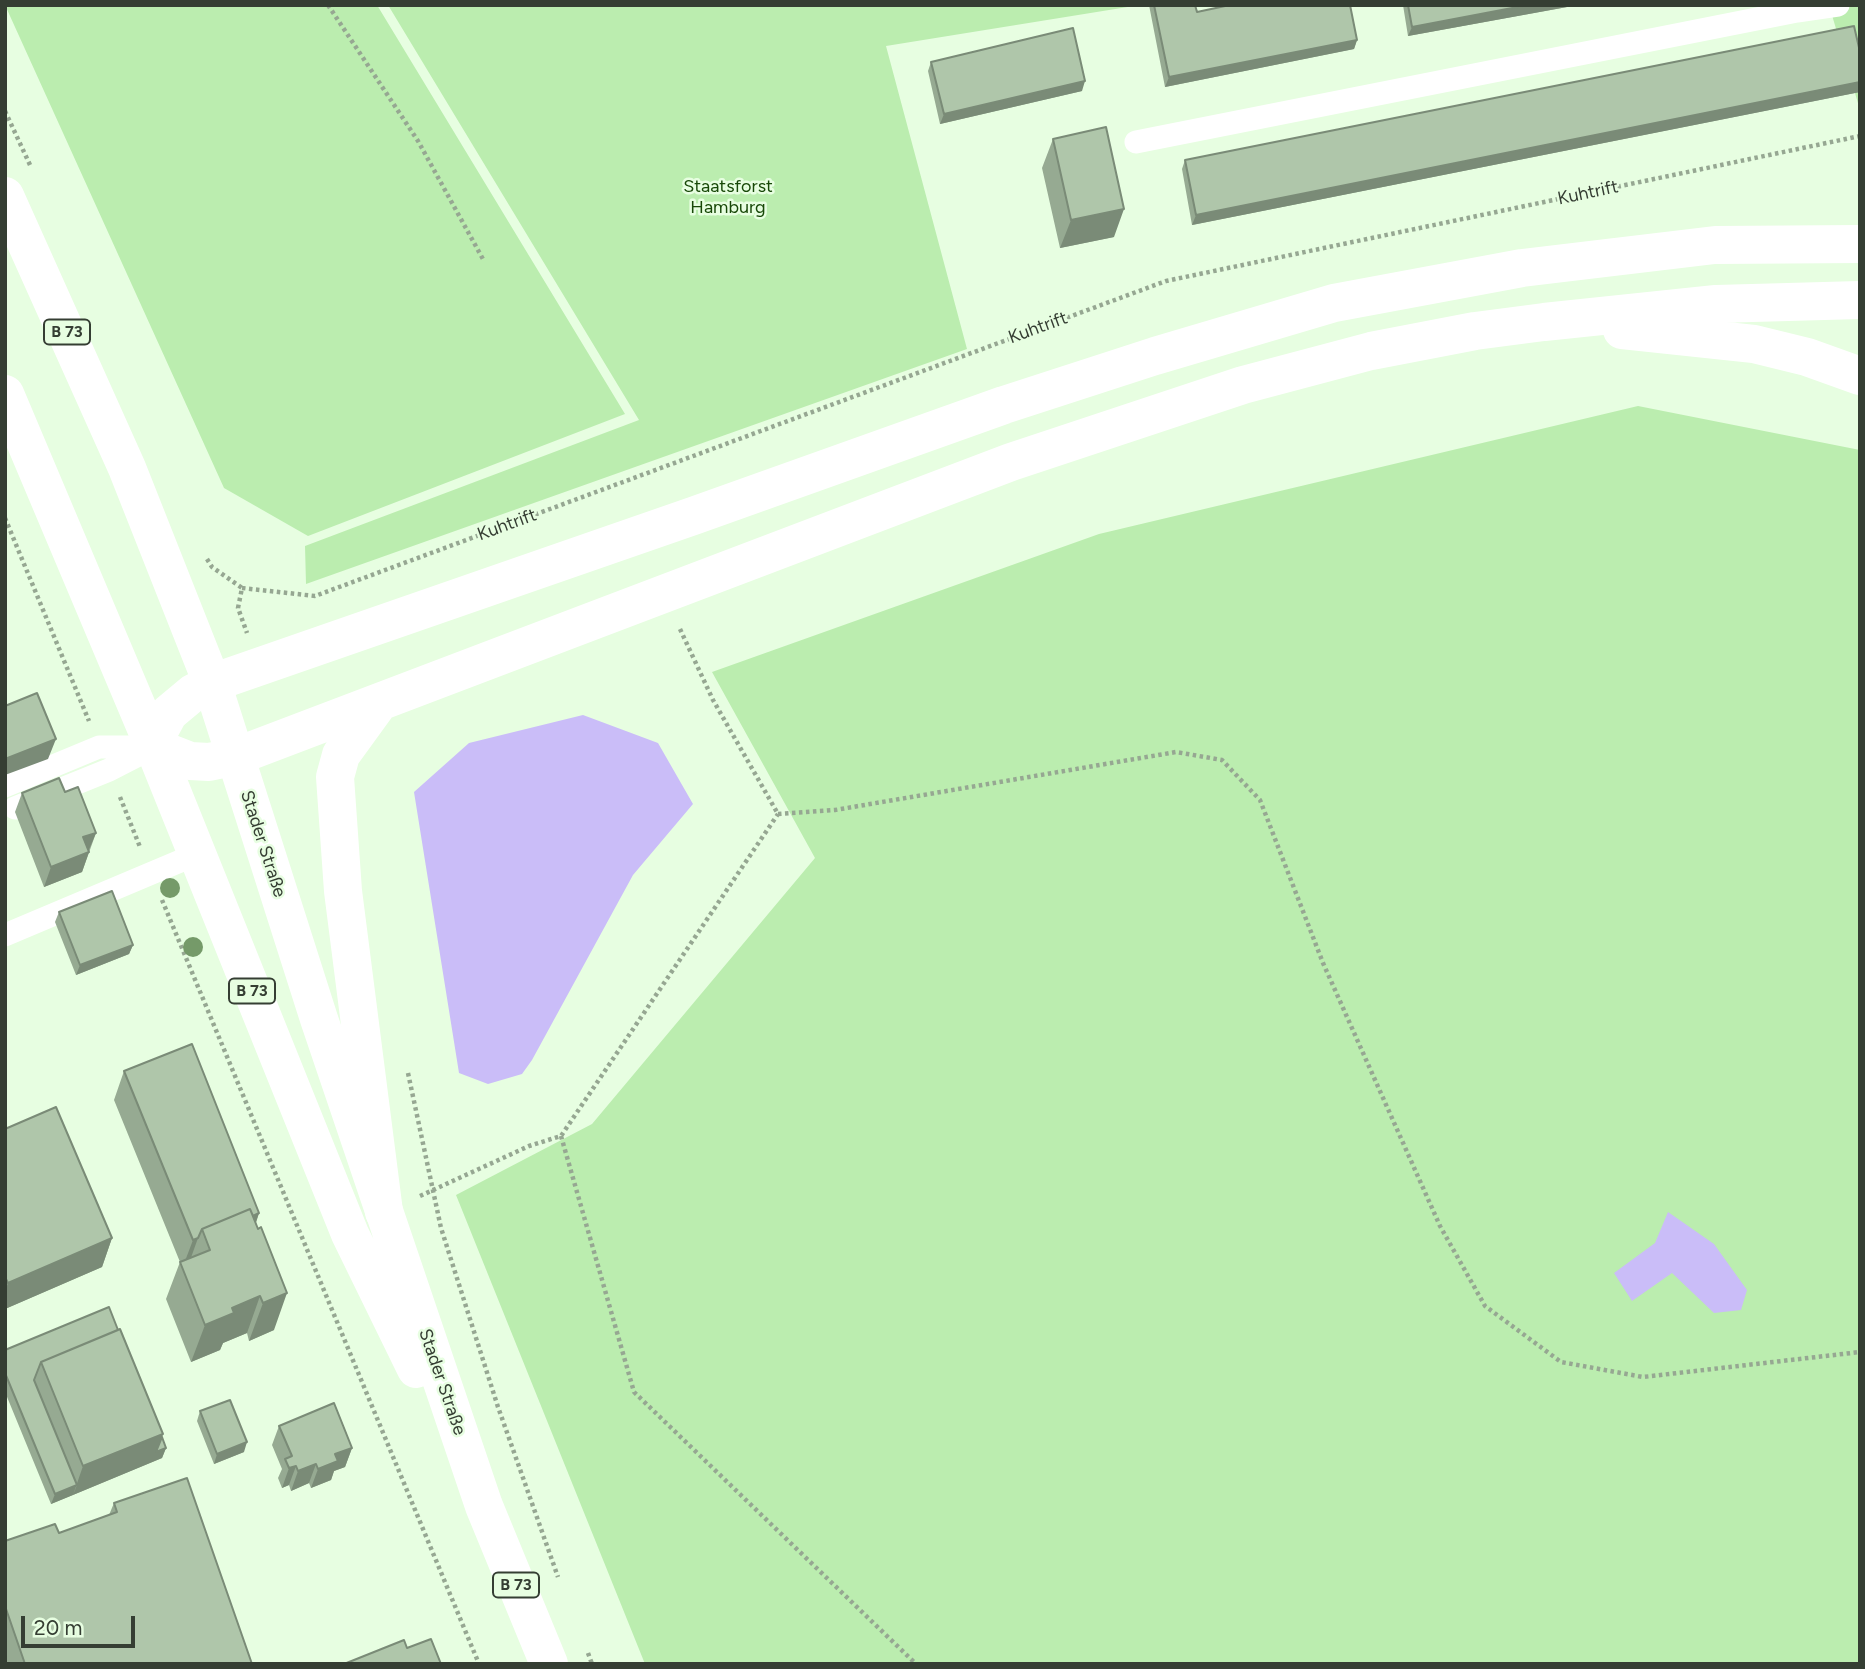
<!DOCTYPE html>
<meta charset="utf-8">
<style>
body{margin:0}
#map{position:relative;width:1865px;height:1669px;overflow:hidden;background:#e7fee1;font-family:Figtree,sans-serif}
canvas{display:block}
.frame{position:absolute;inset:0;border:7px solid #353e33;pointer-events:none}
.scale{position:absolute;left:21px;top:1616px;width:114px;height:32px;box-sizing:border-box;border:4px solid #353e33;border-top:0;padding-left:9px;font-size:21px;line-height:24px;white-space:nowrap;color:#353e33;-webkit-text-stroke:5px #e7fee1;paint-order:stroke}
</style>
<div id="map">
<canvas width="1865" height="1669"></canvas>
<div class="frame"></div>
<div class="scale">20 m</div>
</div>
<script>
const ctx = document.querySelector('canvas').getContext('2d');
ctx.lineJoin = 'round';
function fillPath(path, color) {
  ctx.fillStyle = color;
  ctx.fill(path, 'evenodd');
}
function toPath(rows) {
  const path = new Path2D();
  for (const r of rows) {
    path.moveTo(r[0], r[1]);
    for (let i = 2; i < r.length; i += 2) path.lineTo(r[i], r[i + 1]);
  }
  return path;
}
function strokePath(path, color, width, dash) {
  ctx.strokeStyle = color;
  ctx.lineWidth = width;
  ctx.lineCap = dash ? 'butt' : 'round';
  ctx.setLineDash(dash || []);
  ctx.stroke(path);
}
function label(font, color, halo, rows, align = 'center') {
  ctx.font = font + ' Figtree,sans-serif';
  ctx.lineWidth = 5;
  ctx.setLineDash([]);
  ctx.textBaseline = 'middle';
  ctx.strokeStyle = halo;
  ctx.fillStyle = color;
  for (const [text, x, y, turn = 0] of rows) {
    ctx.save();
    ctx.translate(x, y);
    ctx.rotate((+turn || 0) * Math.PI / 180);
    ctx.textAlign = isNaN(turn) ? turn : align;
    if (halo) ctx.strokeText(text, 0, 0);
    ctx.fillText(text, 0, 0);
    ctx.restore();
  }
}
const green = toPath([
 [5,5,377,5,625,414,308,536,224,488],
 [388,5,1140,5,886,46,967,349,306,584,305,546,639,420],
 [1829,5,1860,5,1860,111,1860,110],
 [1638,406,1860,450,1860,1664,645,1664,456,1195,592,1124,815,858,712,672,1099,534]
]);
const water = toPath([
 [583,715,658,743,693,804,633,875,532,1060,522,1074,488,1084,459,1073,414,792,469,743],
 [1668,1212,1714,1244,1747,1290,1741,1310,1714,1313,1672,1273,1632,1301,1614,1273,1655,1243]
]);
const path = toPath([
 [328,5,418,141,484,261],
 [5,111,30,165],
 [5,518,89,721],
 [207,559,212,567,242,588,238,608,247,633],
 [242,588,315,596,1166,281,1860,136],
 [680,629,713,700,778,814],
 [120,797,140,847],
 [778,814,835,810,1176,752,1222,760,1260,800,1323,963,1440,1226,1485,1306,1561,1362,1643,1377,1860,1352],
 [162,900,479,1664],
 [408,1073,441,1228,498,1407,558,1577],
 [561,1136,634,1392,916,1664],
 [420,1196,529,1146,561,1136,778,814],
 [588,1653,592,1664]
]);
const service = toPath([
 [1136,142,1797,11,1838,5],
 [5,786,99,747,154,747],
 [15,808,109,770,148,750],
 [5,935,197,854]
]);
const primary = toPath([
 [5,196,127,468,212,683,319,1019,484,1506,549,1664],
 [5,394,154,747,350,1234,416,1369]
]);
const motorway = toPath([
 [1860,244,1715,245,1522,268,1334,303,1155,356,1004,405,693,516,212,683,193,693,169,713,157,735,154,747,190,761,209,762,237,756,1011,462,1243,385,1371,351,1475,331,1544,322,1716,304,1860,300],
 [1622,330,1754,344,1807,357,1860,376],
 [378,704,341,755,335,777,343,891,384,1212]
]);
const trees = [
 [170,888],
 [193,947]
];
const wall = toPath([
 [1149,5,1195,5,1197,12,1357,40,1354,49,1165,87],
 [1403,5,1578,5,1408,36],
 [1860,52,1860,92,1192,225,1182,169,1185,160],
 [931,62,1082,91,940,124,928,71],
 [1053,139,1114,237,1060,248,1042,168],
 [65,792,96,833,82,872,44,887,15,812,22,793],
 [59,912,133,945,129,954,76,975,55,922],
 [124,1071,259,1213,256,1223,274,1330,249,1341,247,1333,223,1343,220,1350,191,1362,166,1299,180,1262,114,1100],
 [5,1129,112,1238,102,1267,5,1309],
 [118,1330,163,1434,162,1437,166,1448,162,1458,51,1504,5,1392,5,1350],
 [200,1411,244,1452,214,1464,197,1421],
 [279,1426,352,1448,345,1467,334,1471,331,1480,311,1488,309,1483,291,1491,289,1485,282,1488,278,1478,282,1469,272,1445],
 [114,1503,252,1664,5,1664,5,1541,59,1533,109,1515]
]);
const shadedWall = toPath([
 [1528,5,1578,5,1408,36,1412,27],
 [1357,40,1354,49,1165,87,1169,77],
 [1085,81,1082,91,940,124,944,114],
 [1860,82,1860,92,1192,225,1196,215],
 [1124,209,1114,237,1060,248,1071,220],
 [56,739,48,759,5,775,5,759],
 [96,833,88,852,83,837],
 [89,852,82,872,44,887,51,867],
 [133,945,129,954,76,975,80,965],
 [259,1213,249,1242,210,1250,204,1236],
 [112,1238,102,1267,5,1309,5,1291,8,1283],
 [198,1238,188,1266,182,1269,193,1240],
 [287,1293,274,1330,249,1341,263,1303],
 [260,1296,247,1333,223,1343,220,1350,191,1362,205,1325,232,1308],
 [163,1434,156,1452,166,1448,162,1458,73,1495,83,1466],
 [247,1442,244,1452,214,1464,217,1454],
 [352,1448,345,1467,334,1471,331,1480,311,1488,318,1469,335,1454],
 [316,1464,309,1483,291,1491,298,1471],
 [296,1466,289,1485,282,1488,289,1468],
 [77,1485,73,1495,51,1504,55,1494]
]);
const building = toPath([
 [1154,5,1195,5,1197,12,1230,5,1350,5,1357,40,1169,77,1154,5],
 [1408,5,1528,5,1412,27,1408,5],
 [1854,26,1860,52,1860,82,1196,215,1185,160,1854,26],
 [1073,28,1085,81,944,114,931,62,1073,28],
 [1106,127,1124,209,1071,220,1053,139,1106,127],
 [37,693,56,739,5,759,5,706,37,693],
 [59,778,65,792,78,787,96,833,83,837,89,852,51,867,22,793,59,778],
 [112,891,133,945,80,965,59,912,112,891],
 [192,1044,259,1213,253,1216,250,1209,202,1229,198,1238,193,1240,124,1071,192,1044],
 [56,1107,112,1238,8,1283,5,1277,5,1129,56,1107],
 [250,1209,258,1229,261,1227,287,1293,263,1303,260,1296,232,1308,234,1313,205,1325,180,1262,210,1250,202,1229,250,1209],
 [109,1307,118,1330,41,1362,34,1380,77,1485,55,1494,5,1373,5,1350,109,1307],
 [120,1329,163,1434,83,1466,41,1362,120,1329],
 [230,1400,247,1442,217,1454,200,1411,230,1400],
 [334,1403,352,1448,335,1454,338,1461,318,1469,316,1464,298,1471,296,1466,289,1468,285,1459,292,1456,279,1426,334,1403],
 [162,1437,166,1448,156,1452,162,1437],
 [187,1478,252,1664,25,1664,5,1606,5,1541,55,1524,59,1533,117,1512,114,1503,187,1478],
 [431,1639,441,1664,344,1664,404,1640,407,1648,431,1639]
]);
const shields = [
 [67,332,46],
 [252,991,46],
 [516,1585,46]
];
const shieldNames = [
 ["B 73",67,332],
 ["B 73",252,991],
 ["B 73",516,1585]
];
const parkNames = [
 ["Staatsforst",728,187],
 ["Hamburg",728,208]
];
const streetNames = [
 ["Kuhtrift",1588,193,-12],
 ["Kuhtrift",1038,328,-20],
 ["Kuhtrift",507,525,-20],
 ["Stader Straße",263,844,72],
 ["Stader Straße",442,1382,71]
];
fillPath(green, '#bbedaf');
fillPath(water, '#cabdf8');
strokePath(path, '#96a792', 4.5, [3.5, 3.5]);
strokePath(service, '#fff', 23);
strokePath(primary, '#fff', 38);
strokePath(motorway, '#fff', 38);
ctx.fillStyle = '#759a69';
for (const [x, y] of trees) {
  ctx.beginPath();
  ctx.arc(x, y, 10, 0, 2 * Math.PI);
  ctx.fill();
}
fillPath(wall, '#96aa92');
fillPath(shadedWall, '#7a8b77');
fillPath(building, '#afc6aa');
strokePath(building, '#7a8b77', 2);
for (const [x, y, w] of shields) {
  const box = new Path2D();
  box.roundRect(x - w / 2, y - 12.5, w, 25, 5);
  ctx.fillStyle = '#e7fee1';
  ctx.fill(box);
  strokePath(box, '#353e33', 2);
}
label('bold 16px', '#353e33', null, shieldNames);
label('18px', '#174807', '#e7fee1', parkNames);
label('18px', '#353e33', '#e7fee1', streetNames);
</script>
